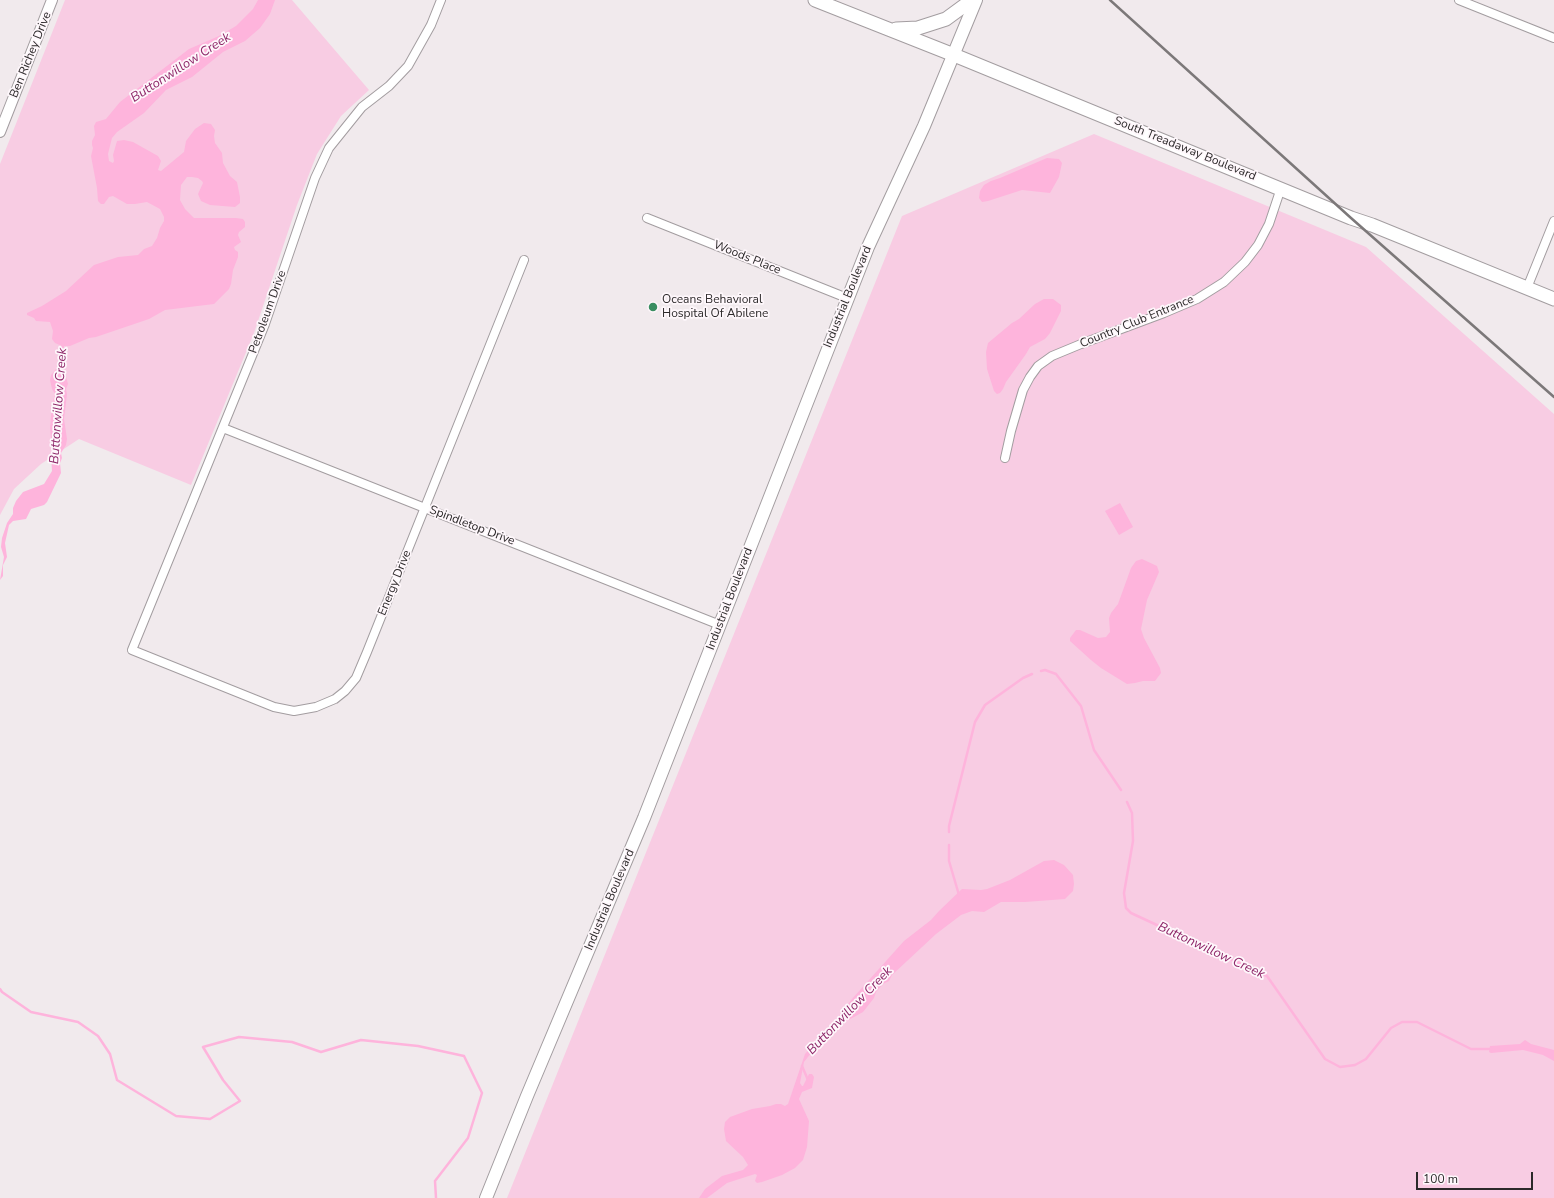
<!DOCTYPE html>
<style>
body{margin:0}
#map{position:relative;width:1554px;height:1198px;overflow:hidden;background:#f1eaed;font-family:"Nunito Sans",sans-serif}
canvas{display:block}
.scale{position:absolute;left:1416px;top:1172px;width:117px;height:18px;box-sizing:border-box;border:2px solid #2c292a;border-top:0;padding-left:5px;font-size:12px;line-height:14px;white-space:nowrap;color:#2c292a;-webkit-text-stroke:3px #fef7fb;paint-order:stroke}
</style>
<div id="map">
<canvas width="1554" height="1198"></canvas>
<div class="scale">100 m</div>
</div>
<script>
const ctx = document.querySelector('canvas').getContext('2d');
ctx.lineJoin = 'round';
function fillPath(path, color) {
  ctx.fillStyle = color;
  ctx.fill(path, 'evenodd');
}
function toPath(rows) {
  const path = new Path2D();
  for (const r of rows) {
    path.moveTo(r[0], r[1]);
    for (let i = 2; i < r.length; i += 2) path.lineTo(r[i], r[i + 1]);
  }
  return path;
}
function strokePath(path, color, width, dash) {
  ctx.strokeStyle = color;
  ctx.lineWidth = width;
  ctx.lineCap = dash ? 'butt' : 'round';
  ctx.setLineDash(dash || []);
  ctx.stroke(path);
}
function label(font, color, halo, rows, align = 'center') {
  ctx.font = font + ' "Nunito Sans",sans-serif';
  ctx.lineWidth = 3.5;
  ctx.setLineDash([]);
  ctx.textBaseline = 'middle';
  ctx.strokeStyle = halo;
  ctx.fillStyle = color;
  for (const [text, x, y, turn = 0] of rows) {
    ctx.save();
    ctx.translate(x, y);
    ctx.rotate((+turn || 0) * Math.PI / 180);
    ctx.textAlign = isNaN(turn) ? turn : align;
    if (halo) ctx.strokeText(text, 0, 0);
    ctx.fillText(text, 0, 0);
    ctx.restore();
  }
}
const green = toPath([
 [65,0,292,0,369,90,341,116,317,154,297,205,254,333,191,485,79,439,41,464,14,489,0,515,0,164],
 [1094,134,1366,247,1554,414,1554,1198,507,1198,902,216]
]);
const water = toPath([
 [258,0,275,0,270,14,260,28,245,41,223,52,192,77,166,90,144,113,117,132,112,138,108,154,109,161,113,163,114,161,113,155,117,141,124,140,133,142,158,156,161,161,158,170,161,171,184,152,186,141,195,129,204,123,211,124,215,130,214,136,215,143,222,153,223,163,230,176,237,182,240,197,240,203,235,207,210,205,201,201,198,194,203,183,202,181,198,178,192,177,187,177,181,185,180,200,185,209,194,218,236,218,243,219,245,222,245,227,239,232,238,235,241,242,234,247,235,250,238,252,238,257,233,270,231,284,229,289,214,304,165,310,149,319,96,337,89,338,70,346,62,346,55,343,52,339,53,331,50,322,36,321,34,318,27,315,27,313,42,306,66,291,94,265,118,257,138,255,144,249,152,246,157,238,160,228,164,221,164,217,160,209,147,202,135,204,127,204,113,196,109,197,104,204,101,204,98,201,97,188,91,156,93,148,92,145,92,141,95,135,94,126,96,122,106,119,120,102,189,49,219,36,236,26,253,9],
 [1047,158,1059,159,1062,163,1059,177,1050,193,1022,190,988,201,982,202,979,198,980,191,984,185,991,181,1000,178],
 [1044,299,1053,299,1061,305,1061,311,1050,333,1045,339,1030,347,1026,354,1006,382,1003,389,1000,393,997,394,994,391,987,369,986,352,988,343,1012,323,1019,319,1035,304],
 [56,369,62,369,65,373,68,384,66,389,67,394,64,419,67,439,66,445,61,453,62,458,60,463,61,473,47,502,44,505,31,509,26,519,13,521,9,525,5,543,7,557,3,565,3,576,0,580,4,557,1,547,2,538,7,523,13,514,13,508,16,501,23,492,44,484,52,471,51,454,52,448,50,428,52,405,55,394,52,389,50,380,51,375],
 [1120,503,1133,527,1119,535,1105,511],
 [1142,559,1157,566,1159,572,1147,600,1141,629,1144,638,1160,668,1161,673,1155,681,1143,681,1135,683,1127,684,1101,668,1091,660,1070,641,1070,638,1076,630,1080,630,1098,638,1106,637,1110,632,1109,618,1111,613,1118,604,1131,568,1136,561],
 [1054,860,1064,865,1073,875,1074,884,1073,891,1065,899,1025,902,1001,902,984,912,972,911,961,915,936,934,892,975,889,981,883,984,876,992,874,998,863,1012,845,1022,834,1033,825,1038,815,1048,804,1062,800,1083,802,1086,803,1086,809,1074,812,1074,814,1077,812,1088,802,1092,799,1099,809,1121,807,1147,803,1160,795,1168,782,1175,762,1182,757,1183,755,1181,757,1175,755,1174,727,1183,707,1198,699,1198,705,1189,722,1176,743,1170,748,1165,743,1157,726,1141,724,1129,725,1122,730,1117,752,1109,770,1106,776,1104,781,1104,785,1106,788,1104,805,1054,823,1034,834,1026,840,1014,852,999,904,941,931,920,939,911,962,889,981,890,987,889,1010,880,1044,861],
 [1525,1040,1531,1044,1554,1050,1554,1061,1543,1055,1523,1050,1491,1053,1489,1052,1490,1046,1520,1044]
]);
const stream = toPath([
 [60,372,63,343],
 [1041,671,1045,670,1056,674,1081,706,1094,750,1121,790],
 [1127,802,1132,813,1133,841,1124,893,1126,908,1131,913,1267,976,1325,1059,1340,1067,1355,1065,1366,1059,1391,1028,1402,1022,1417,1022,1471,1049,1491,1049],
 [949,832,949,826,975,722,985,705,1023,678,1032,674],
 [949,845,949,861,959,895],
 [0,989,2,992,31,1012,78,1022,98,1036,110,1054,117,1080,176,1116,210,1119,240,1101,223,1080,203,1047,239,1037,292,1042,321,1052,361,1040,418,1046,464,1056,482,1093,468,1138,435,1181,436,1198],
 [802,1066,808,1080]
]);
const minor = toPath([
 [441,0,431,25,408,66,389,86,362,107,329,148,315,178,265,324,132,650,274,707,294,711,316,707,335,699,345,691,356,678,367,652,524,260],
 [1459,0,1554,38],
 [647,218,847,298],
 [1527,288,1554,221],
 [223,428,720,625],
 [1005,458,1011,431,1023,390,1030,377,1038,366,1052,356,1081,344,1164,313,1197,299,1224,282,1245,262,1258,245,1269,224,1281,188]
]);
const tertiary = toPath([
 [0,132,52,0]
]);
const secondary = toPath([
 [486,1198,527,1096,644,818,868,247,924,126,976,0]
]);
const primary = toPath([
 [815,0,954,55,1351,218,1372,225,1554,299],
 [896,29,918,28,946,19,972,0]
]);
const rail = toPath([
 [1110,0,1351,218,1554,397]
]);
const markers = [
 [653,307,5,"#3a8e61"]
];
const streetNames = [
 ["Ben Richey Drive",31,55,-68],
 ["South Treadaway Boulevard",1185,149,22],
 ["Woods Place",747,258,22],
 ["Industrial Boulevard",848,297,-68],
 ["Petroleum Drive",268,312,-70],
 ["Country Club Entrance",1137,322,-22],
 ["Spindletop Drive",472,526,21],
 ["Energy Drive",395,583,-68],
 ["Industrial Boulevard",730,599,-69],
 ["Industrial Boulevard",610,900,-67]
];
const poiNames = [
 ["Oceans Behavioral",662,300],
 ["Hospital Of Abilene",662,314]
];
const waterNames = [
 ["Buttonwillow Creek",181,68,-33],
 ["Buttonwillow Creek",59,406,-86],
 ["Buttonwillow Creek",1211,951,25],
 ["Buttonwillow Creek",850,1011,-46]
];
fillPath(green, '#f8cce3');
fillPath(water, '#feb4dc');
strokePath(stream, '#feb4dc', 2.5);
strokePath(minor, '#a39da0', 10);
strokePath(tertiary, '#a39da0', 12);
strokePath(secondary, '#a39da0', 14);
strokePath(primary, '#a39da0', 15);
strokePath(minor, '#fff', 8);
strokePath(tertiary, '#fff', 10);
strokePath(secondary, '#fff', 12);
strokePath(primary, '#fff', 13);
strokePath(rail, '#7c7879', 2.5);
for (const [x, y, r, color] of markers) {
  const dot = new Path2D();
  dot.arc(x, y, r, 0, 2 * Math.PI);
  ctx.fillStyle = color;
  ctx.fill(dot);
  strokePath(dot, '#fef7fb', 1.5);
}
label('12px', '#2c292a', '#fef7fb', streetNames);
label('12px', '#2c292a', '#fef7fb', poiNames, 'left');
label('italic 13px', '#8e2769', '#fef7fb', waterNames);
</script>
